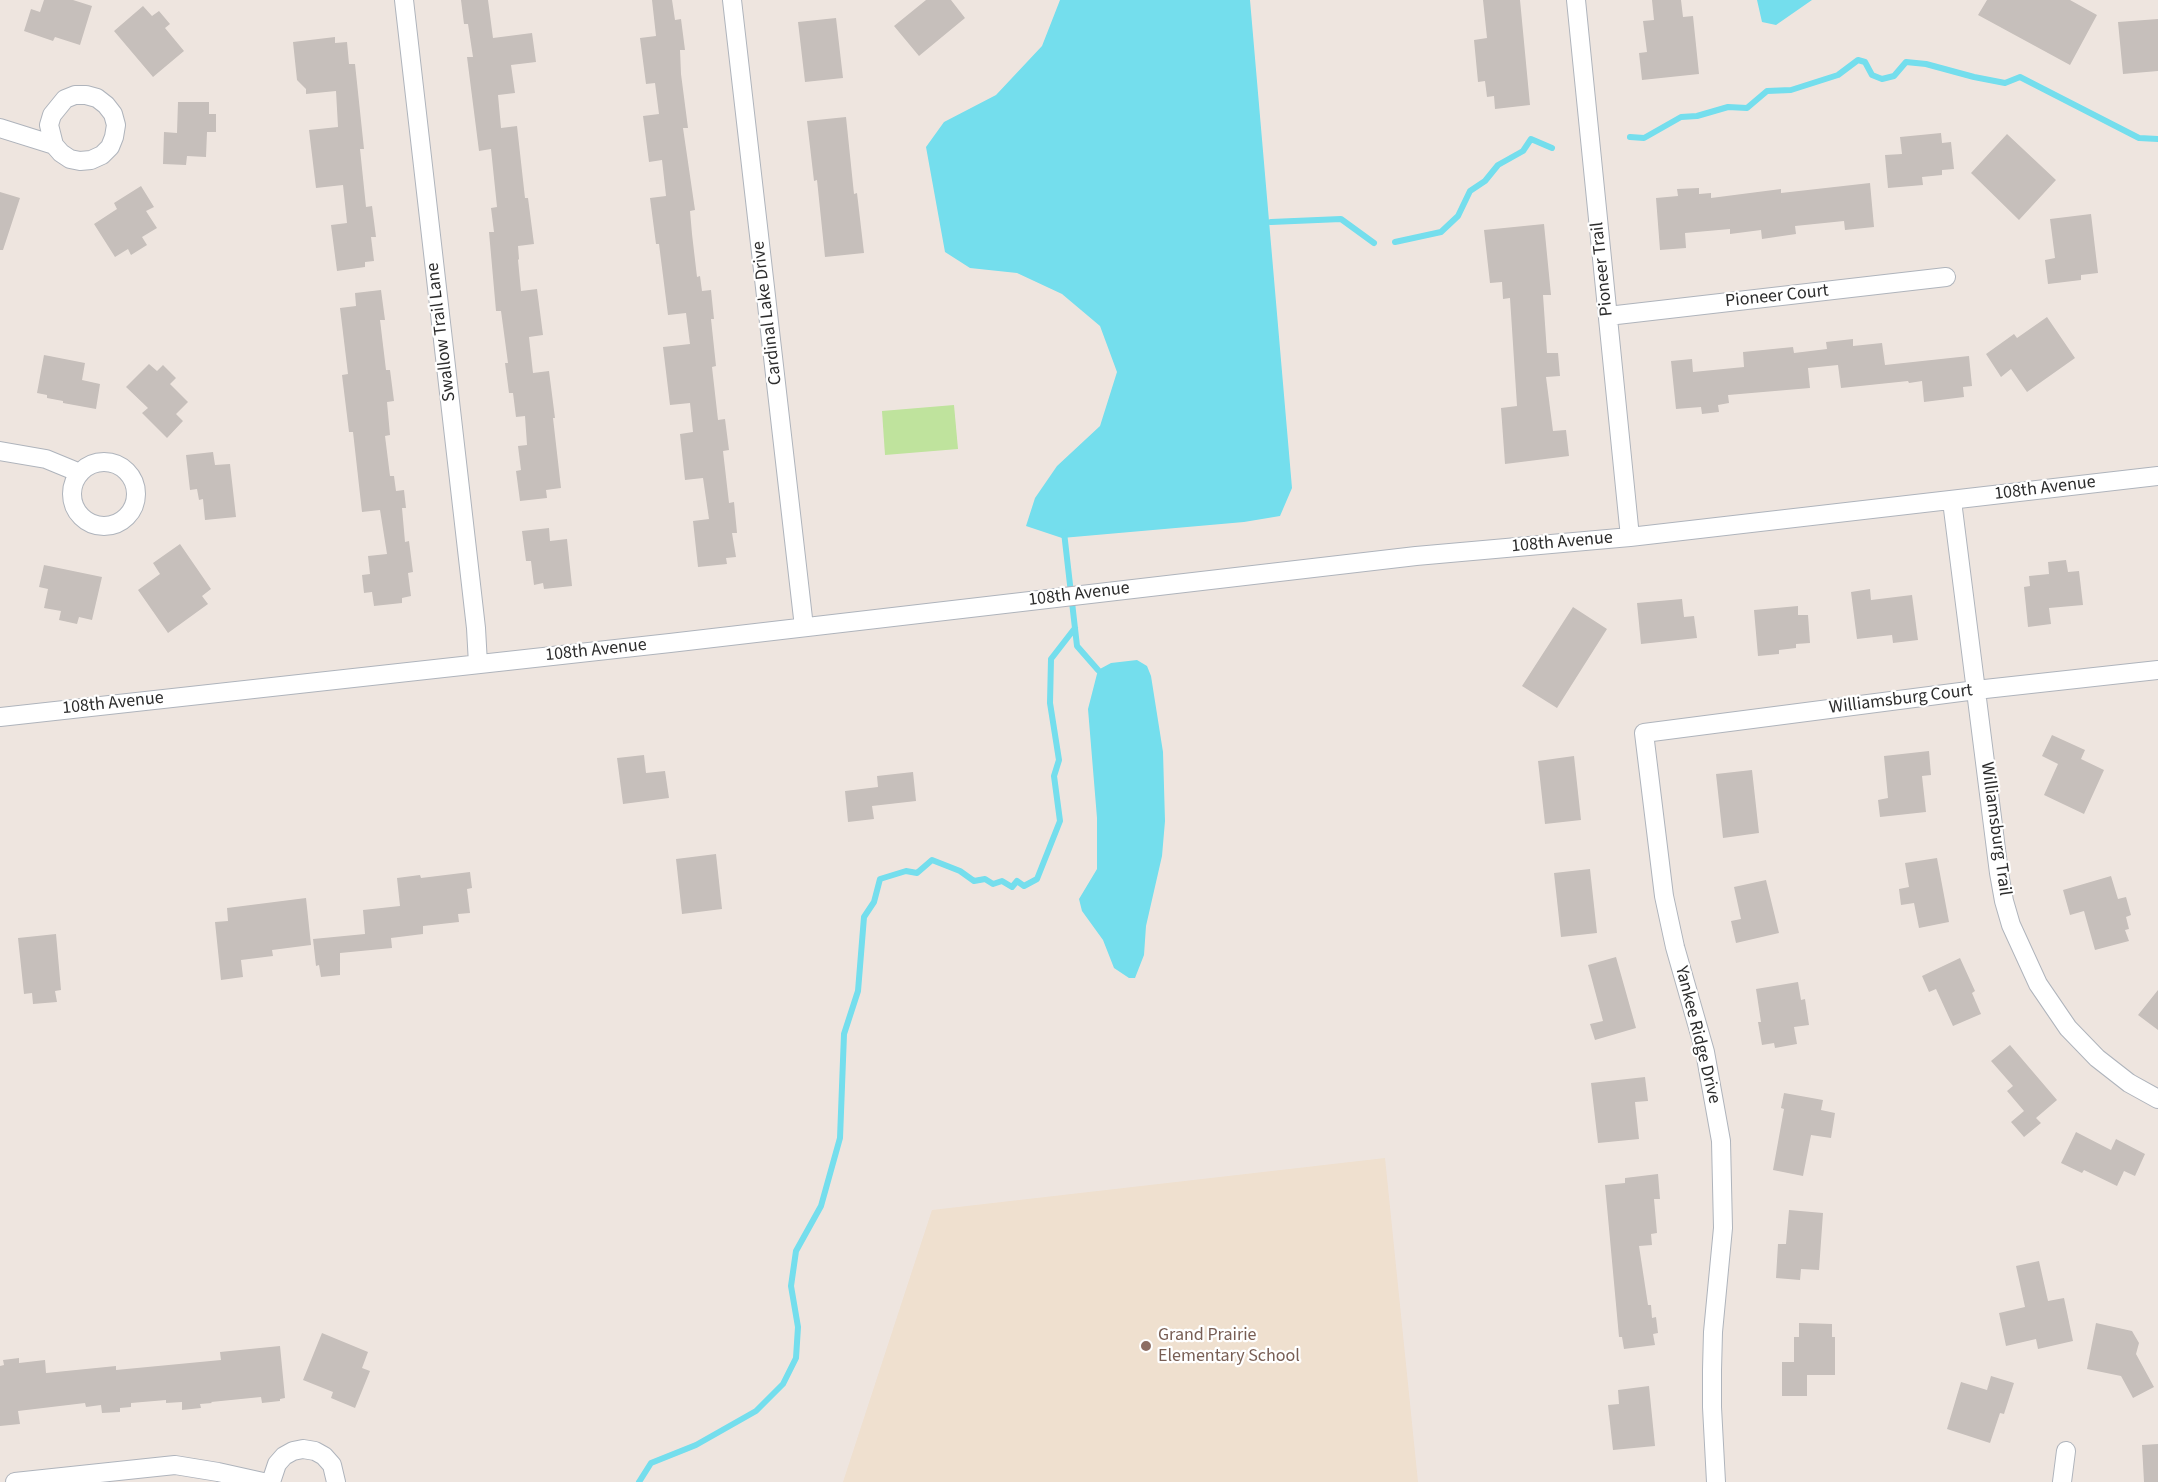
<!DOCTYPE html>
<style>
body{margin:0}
canvas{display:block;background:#eee5df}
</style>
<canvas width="2158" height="1482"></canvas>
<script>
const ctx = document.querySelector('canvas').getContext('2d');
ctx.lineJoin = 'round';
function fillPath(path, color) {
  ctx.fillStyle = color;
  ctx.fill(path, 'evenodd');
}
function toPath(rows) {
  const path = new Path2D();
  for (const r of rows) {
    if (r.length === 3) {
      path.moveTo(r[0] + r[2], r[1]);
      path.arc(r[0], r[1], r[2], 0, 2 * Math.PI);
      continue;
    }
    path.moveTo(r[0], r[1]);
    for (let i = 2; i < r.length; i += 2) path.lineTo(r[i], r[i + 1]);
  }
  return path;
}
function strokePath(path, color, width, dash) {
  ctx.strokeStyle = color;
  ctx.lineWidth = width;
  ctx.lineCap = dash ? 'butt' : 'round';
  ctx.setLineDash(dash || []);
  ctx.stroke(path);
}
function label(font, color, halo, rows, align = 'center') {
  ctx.font = font + ' "Source Sans 3",sans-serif';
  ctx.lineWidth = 4.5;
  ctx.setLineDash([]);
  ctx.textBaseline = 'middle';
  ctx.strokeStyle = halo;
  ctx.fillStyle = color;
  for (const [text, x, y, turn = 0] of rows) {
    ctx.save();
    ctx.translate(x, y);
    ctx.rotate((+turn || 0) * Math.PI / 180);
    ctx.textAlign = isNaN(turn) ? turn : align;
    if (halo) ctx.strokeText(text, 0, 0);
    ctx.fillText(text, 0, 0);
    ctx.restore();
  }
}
const education = toPath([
 [1385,1158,1418,1482,843,1482,932,1210]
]);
const green = toPath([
 [954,405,958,449,885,455,882,411]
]);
const water = toPath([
 [1060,0,1250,0,1292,488,1280,516,1244,522,1062,538,1026,526,1035,498,1057,466,1100,426,1117,372,1100,326,1062,294,1017,273,970,268,945,252,926,147,944,122,996,95,1042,46],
 [1757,0,1812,0,1776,25,1762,22],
 [1137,660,1147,666,1151,676,1163,752,1165,821,1162,856,1146,926,1144,955,1135,978,1129,978,1114,968,1103,940,1082,911,1079,899,1097,869,1097,818,1088,709,1098,670,1111,663]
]);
const stream = toPath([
 [1630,137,1644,138,1681,117,1697,116,1728,107,1747,108,1767,91,1791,90,1838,75,1858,60,1865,62,1872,75,1882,79,1894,76,1906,62,1926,64,1974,77,2005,83,2020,77,2139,138,2158,139],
 [1271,222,1341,219,1374,243],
 [1395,242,1441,232,1458,216,1470,191,1485,181,1498,165,1523,151,1531,139,1552,148],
 [1064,532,1077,646,1098,670],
 [639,1482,651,1463,696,1445,756,1411,783,1384,796,1358,798,1327,791,1286,796,1251,821,1206,840,1138,844,1034,858,991,864,917,874,902,880,879,906,871,917,873,932,860,960,871,974,881,985,879,993,884,1002,881,1012,887,1017,881,1024,886,1037,879,1060,821,1054,776,1059,760,1050,703,1051,659,1075,628]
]);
const building = toPath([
 [44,0,73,0,92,6,80,45,55,37,53,41,24,31,31,9,40,12],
 [461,0,488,0,493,38,532,33,536,62,511,65,515,93,498,95,501,128,517,126,525,198,528,198,534,244,518,246,519,259,518,260,521,291,537,289,543,335,529,337,533,373,549,371,555,418,553,418,561,488,546,490,547,498,520,501,516,471,521,470,518,446,527,445,525,416,516,417,513,393,509,393,505,363,508,363,501,311,496,311,489,232,494,232,491,208,497,207,491,149,479,151,467,57,473,57,468,24,464,24],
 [652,0,672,0,675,20,681,19,685,50,680,50,681,74,688,128,683,128,695,210,690,211,692,234,697,277,700,276,702,291,711,290,714,319,711,319,716,366,712,367,718,420,725,419,729,450,723,451,729,503,734,502,737,533,732,533,736,557,726,558,727,564,698,567,693,521,709,519,703,478,685,480,680,434,693,432,690,403,670,405,663,347,690,344,686,313,668,315,659,244,656,244,650,198,666,196,662,160,649,162,643,116,659,114,655,83,646,84,640,38,656,36],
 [926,0,951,0,965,18,919,56,894,26],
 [1483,0,1520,0,1530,105,1495,109,1494,96,1487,97,1485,81,1478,82,1474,40,1487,38],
 [1652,0,1681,0,1683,17,1693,16,1699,74,1642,80,1639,53,1647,52,1643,21,1654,20],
 [1987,0,2070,0,2097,15,2070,65,1978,15],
 [143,6,152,16,159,11,170,24,165,28,184,51,153,77,114,31],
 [836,18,843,78,805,82,798,22],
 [2158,19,2158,71,2123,74,2118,22],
 [335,37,335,43,347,42,349,64,355,64,364,149,360,149,366,207,372,206,376,237,371,237,374,261,365,262,365,267,337,271,331,225,347,223,343,185,316,188,309,130,338,127,336,91,306,94,306,89,297,80,293,42],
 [178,102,209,102,209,114,216,114,216,132,207,132,206,157,187,156,186,165,163,164,164,132,177,133],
 [846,117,854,194,857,193,864,253,825,257,817,180,814,181,807,121],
 [1941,133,1942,143,1951,142,1954,169,1942,170,1942,175,1922,177,1923,185,1888,188,1885,155,1902,154,1900,137],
 [2007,134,2056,180,2019,220,1971,173],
 [1870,183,1874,227,1845,230,1844,221,1795,226,1796,234,1762,239,1761,230,1730,234,1730,229,1685,233,1686,248,1660,250,1656,198,1678,196,1677,189,1699,188,1699,194,1711,193,1711,198,1781,189,1781,193],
 [141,186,154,207,146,211,157,228,142,237,147,245,131,255,128,249,115,257,94,224,117,209,114,203],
 [0,192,20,198,3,250,0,250],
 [2091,214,2098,273,2081,275,2081,280,2048,284,2045,260,2055,258,2050,219],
 [1544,224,1551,295,1543,295,1547,353,1558,353,1560,376,1546,377,1553,431,1566,430,1569,456,1505,464,1501,408,1517,406,1510,298,1503,299,1502,282,1490,283,1484,230],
 [381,290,385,320,380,320,386,370,390,370,394,401,387,402,390,435,385,436,390,476,394,476,396,491,404,490,406,508,402,508,405,542,409,541,413,572,408,573,411,596,402,598,402,603,374,606,372,592,364,593,362,575,370,574,368,556,387,554,380,510,362,512,353,432,349,432,342,375,348,374,340,308,356,306,355,293],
 [2047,317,2075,358,2027,392,2011,369,2001,377,1986,354,2014,334,2017,338],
 [1853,339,1853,346,1882,343,1885,365,1969,356,1972,386,1963,387,1964,397,1924,402,1922,381,1909,383,1908,381,1841,388,1838,365,1808,368,1810,388,1728,395,1729,403,1718,405,1719,412,1702,414,1701,407,1676,409,1671,361,1692,359,1693,372,1744,367,1743,352,1793,347,1794,353,1827,349,1826,342],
 [44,355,85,363,82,380,100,384,96,409,63,403,63,401,47,398,47,395,37,393],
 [149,364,157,371,163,365,176,378,170,384,188,402,176,414,183,421,167,438,142,413,148,408,126,387],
 [213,452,215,465,230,464,236,517,205,520,203,499,199,500,197,489,190,490,186,455],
 [549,528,550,541,567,539,572,586,544,589,543,583,534,585,531,561,526,561,522,531],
 [180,544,211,589,202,596,208,604,168,633,138,590,160,574,153,563],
 [2066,560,2068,572,2079,571,2083,605,2049,608,2051,624,2028,627,2024,587,2030,586,2029,576,2049,574,2048,562],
 [44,565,102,577,92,620,79,617,77,624,59,620,61,611,44,608,48,589,39,587],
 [1870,589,1871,600,1912,595,1918,640,1893,643,1892,635,1857,639,1851,592],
 [1682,599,1684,617,1694,616,1697,638,1641,644,1637,603],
 [1798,606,1798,615,1808,615,1810,643,1796,644,1796,648,1779,650,1779,654,1758,656,1754,610],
 [1573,607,1607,629,1557,708,1522,686],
 [2052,735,2085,750,2081,759,2104,770,2084,814,2044,795,2058,764,2042,756],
 [1929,751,1931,775,1922,776,1926,812,1880,817,1878,800,1888,798,1884,756],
 [644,755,646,773,665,771,669,798,623,804,617,758],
 [1574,756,1581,820,1545,824,1538,761],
 [1752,770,1759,833,1723,838,1716,774],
 [913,772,916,801,872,806,874,819,848,822,845,791,878,787,877,776],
 [716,854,722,909,682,914,676,859],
 [1937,858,1949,922,1919,928,1914,903,1901,905,1899,889,1909,887,1905,863],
 [1590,869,1597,933,1561,937,1554,873],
 [470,872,472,888,467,889,470,913,458,914,459,922,423,926,423,934,391,938,392,948,340,953,340,975,321,977,319,965,316,966,313,939,365,934,363,910,400,906,397,878,420,875,421,878],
 [2111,876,2118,899,2126,897,2131,915,2126,917,2129,929,2125,930,2129,941,2095,950,2084,911,2070,915,2063,890],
 [1766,880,1779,933,1736,943,1731,921,1741,919,1734,887],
 [306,898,311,945,272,950,273,956,241,960,243,977,221,980,215,922,228,921,227,908],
 [56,934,61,990,55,991,57,1002,33,1004,32,993,24,994,18,938],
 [1616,957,1636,1028,1595,1040,1590,1024,1603,1021,1588,965],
 [1960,958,1975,991,1972,993,1981,1014,1953,1026,1936,989,1929,992,1922,976],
 [1798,982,1801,1000,1805,999,1809,1025,1794,1027,1797,1044,1775,1048,1774,1043,1762,1045,1758,1022,1761,1022,1756,989],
 [2158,990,2158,1030,2138,1015],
 [2010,1045,2057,1100,2036,1118,2041,1123,2024,1137,2011,1122,2024,1111,2007,1091,2013,1086,1991,1061],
 [1645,1077,1648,1101,1635,1102,1639,1139,1598,1143,1591,1083],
 [1784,1093,1823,1100,1821,1110,1835,1113,1831,1138,1811,1135,1803,1176,1773,1170,1784,1109,1781,1108],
 [2076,1132,2111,1150,2116,1139,2145,1154,2135,1176,2124,1171,2117,1186,2084,1170,2082,1173,2061,1163],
 [1658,1174,1660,1199,1654,1199,1657,1233,1651,1234,1652,1245,1639,1246,1648,1305,1651,1305,1652,1318,1656,1317,1658,1333,1653,1334,1655,1345,1624,1349,1622,1337,1619,1337,1605,1185,1625,1183,1625,1178],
 [1789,1210,1823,1213,1819,1270,1801,1269,1800,1280,1776,1278,1778,1244,1786,1244],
 [2039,1261,2048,1301,2064,1298,2073,1341,2038,1349,2036,1339,2006,1346,1999,1313,2025,1307,2016,1266],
 [1799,1323,1832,1324,1832,1337,1835,1337,1835,1375,1807,1375,1807,1396,1782,1396,1782,1362,1794,1362,1794,1337,1799,1337],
 [2096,1323,2132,1331,2139,1343,2136,1354,2154,1387,2133,1398,2121,1376,2087,1369],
 [322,1333,368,1352,362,1368,370,1371,355,1408,331,1398,333,1392,303,1380],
 [280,1346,285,1398,280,1399,280,1401,262,1403,261,1397,211,1402,212,1403,200,1404,201,1408,182,1410,182,1402,166,1403,166,1400,131,1403,131,1407,120,1408,120,1412,102,1413,101,1405,86,1407,85,1403,18,1411,20,1424,0,1426,0,1366,4,1365,3,1360,19,1358,19,1363,45,1360,46,1373,116,1366,116,1370,221,1360,220,1352],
 [1991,1376,2014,1383,2004,1414,2000,1413,1990,1443,1947,1429,1961,1382,1987,1390],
 [1649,1386,1655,1446,1613,1450,1608,1405,1619,1404,1618,1390],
 [2158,1444,2158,1482,2144,1482,2142,1445]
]);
const minor = toPath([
 [404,0,476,628,478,664],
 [732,0,804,627],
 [1576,0,1630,537],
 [0,128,54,145,61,153,70,159,80,161,91,160,102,155,110,147,114,137,116,125,113,114,106,105,97,98,86,95,75,95,65,99,52,115,49,125,54,145],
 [1608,316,1946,277],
 [0,451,46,459,80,473],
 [104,494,32],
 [1952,501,1999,873,2004,901,2011,925,2038,984,2068,1028,2097,1058,2129,1083,2158,1099],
 [0,717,670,643,1416,556,1630,537,2158,476],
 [15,1482,175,1465,218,1472,263,1482],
 [271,1482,277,1464,284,1456,293,1451,303,1449,315,1451,324,1456,332,1465,336,1482],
 [1716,1482,1712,1407,1712,1370,1713,1332,1723,1228,1721,1141,1705,1052,1675,947,1664,896,1644,733,1976,690,2158,670],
 [2062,1482,2066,1451]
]);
const markers = [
 [1146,1346,6,"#8d6e63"]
];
const streetNames = [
 ["Pioneer Trail",1603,269,-96],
 ["Pioneer Court",1777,297,-6],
 ["Cardinal Lake Drive",768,313,-97],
 ["Swallow Trail Lane",442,332,-97],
 ["108th Avenue",2045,489,-7],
 ["108th Avenue",1562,543,-5],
 ["108th Avenue",1079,595,-7],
 ["108th Avenue",596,651,-6],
 ["Williamsburg Court",1901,700,-7],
 ["108th Avenue",113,704,-6],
 ["Williamsburg Trail",1995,829,82],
 ["Yankee Ridge Drive",1697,1035,76]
];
const educationNames = [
 ["Grand Prairie",1158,1336],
 ["Elementary School",1158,1357]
];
fillPath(education, '#efe0cf');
fillPath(green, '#bfe39d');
fillPath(water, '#74deed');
strokePath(stream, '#74deed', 6);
fillPath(building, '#c6bfbb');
strokePath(minor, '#afb4bc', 20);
strokePath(minor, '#fff', 18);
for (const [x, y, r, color] of markers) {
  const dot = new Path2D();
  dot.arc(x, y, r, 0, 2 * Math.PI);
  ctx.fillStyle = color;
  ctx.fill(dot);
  strokePath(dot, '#fff', 2);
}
label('18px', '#2c2c2c', '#fff', streetNames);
label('18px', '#785e54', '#fff', educationNames, 'left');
</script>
